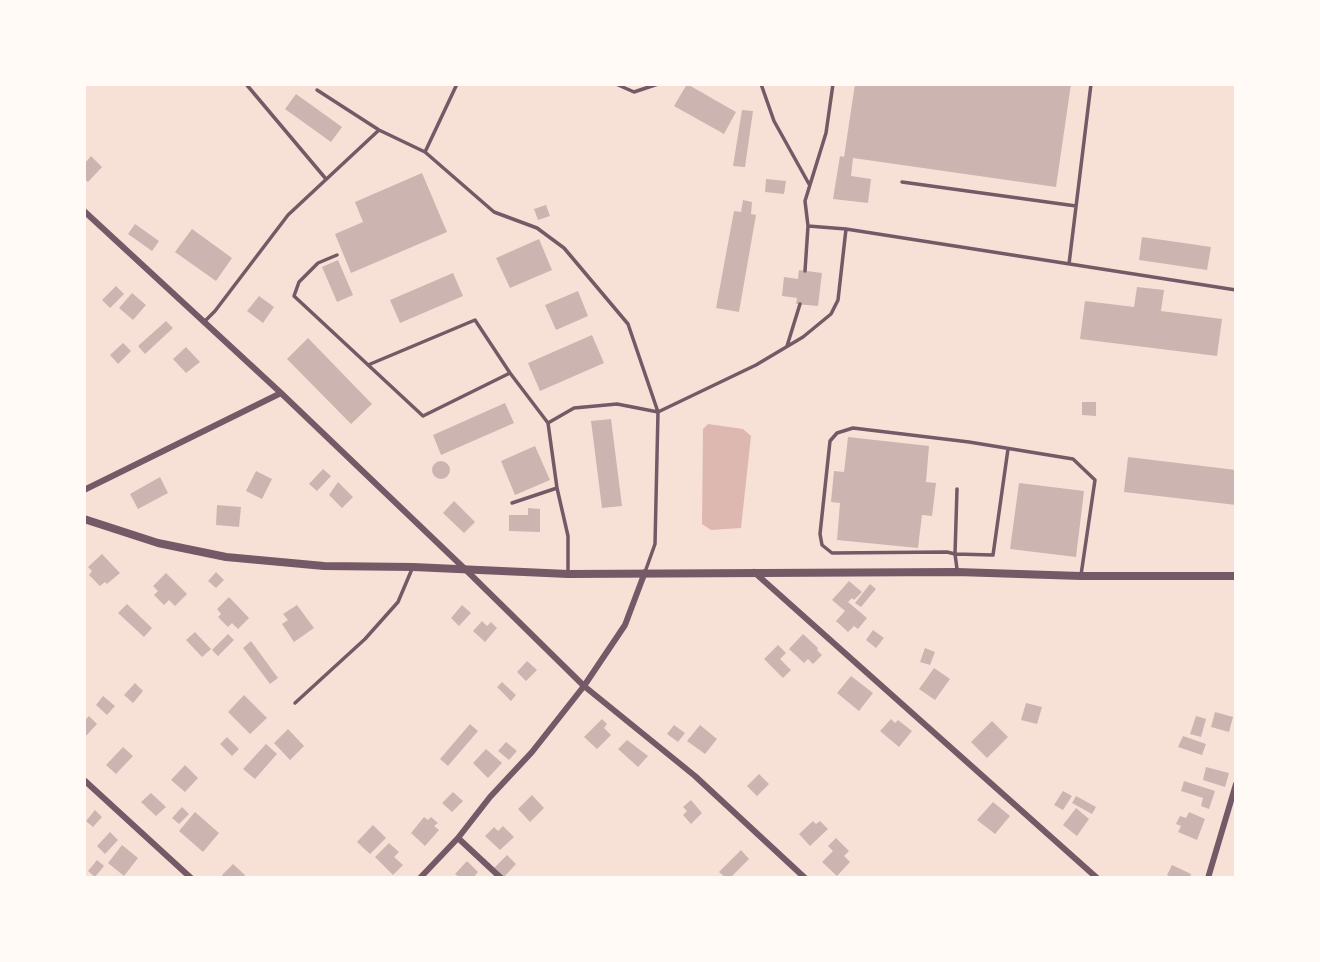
<!DOCTYPE html>
<style>
body{margin:0}
#map{position:relative;width:1320px;height:962px;overflow:hidden;background:#f7e1d7;font-family:"DM Sans",sans-serif}
canvas{display:block}
.frame{position:absolute;inset:0;border:86px solid #fffaf5;pointer-events:none}
</style>
<div id="map">
<canvas width="1320" height="962"></canvas>
<div class="frame"></div>
</div>
<script>
const ctx = document.querySelector('canvas').getContext('2d');
ctx.lineJoin = 'round';
function fillPath(path, color) {
  ctx.fillStyle = color;
  ctx.fill(path, 'evenodd');
}
function toPath(rows) {
  const path = new Path2D();
  for (const r of rows) {
    if (r.length === 3) {
      path.moveTo(r[0] + r[2], r[1]);
      path.arc(r[0], r[1], r[2], 0, 2 * Math.PI);
      continue;
    }
    path.moveTo(r[0], r[1]);
    for (let i = 2; i < r.length; i += 2) path.lineTo(r[i], r[i + 1]);
  }
  return path;
}
function strokePath(path, color, width, dash) {
  ctx.strokeStyle = color;
  ctx.lineWidth = width;
  ctx.lineCap = dash ? 'butt' : 'round';
  ctx.setLineDash(dash || []);
  ctx.stroke(path);
}
const water = toPath([
 [708,424,743,429,751,436,741,528,711,530,702,524,703,429]
]);
const building = toPath([
 [687,84,736,112,724,134,674,106],
 [855,84,1071,84,1056,187,853,158,851,176,871,179,868,203,833,199,840,156,844,157],
 [296,94,342,127,331,142,285,109],
 [742,110,753,111,745,167,733,166],
 [91,156,102,167,88,182,84,179,84,164],
 [422,173,447,232,351,273,335,234,363,222,355,202],
 [766,179,786,181,784,194,765,192],
 [743,200,752,202,751,214,756,215,739,312,716,308,734,211,741,212],
 [546,205,550,216,538,220,534,209],
 [135,224,159,241,152,251,128,234],
 [192,229,232,258,216,281,175,252],
 [1142,237,1211,247,1207,270,1139,260],
 [539,239,552,270,510,288,496,258],
 [338,260,353,295,337,302,322,267],
 [799,270,822,273,818,306,796,304,797,298,782,296,784,277,798,279],
 [453,273,463,296,400,323,390,300],
 [116,286,124,294,110,308,102,300],
 [1137,287,1164,290,1161,311,1222,319,1217,356,1080,339,1085,301,1134,307],
 [578,291,588,316,556,330,545,305],
 [132,293,146,305,133,320,119,308],
 [259,296,274,307,263,323,247,311],
 [166,321,173,328,145,354,138,346],
 [592,335,604,363,540,391,528,363],
 [308,338,372,404,351,424,287,359],
 [123,343,131,351,118,364,110,355],
 [186,347,200,362,186,373,173,359],
 [1082,402,1096,402,1096,416,1082,415],
 [505,403,514,423,441,455,433,435],
 [611,419,622,506,602,508,591,421],
 [848,437,929,446,926,482,936,483,932,516,922,515,918,548,837,540,840,503,831,502,834,471,844,472],
 [535,446,550,480,515,495,501,461],
 [1128,457,1236,470,1236,505,1124,492],
 [441,470,9],
 [323,469,331,476,317,491,309,484],
 [256,471,272,479,262,499,246,491],
 [160,477,168,493,138,509,130,494],
 [338,482,353,497,342,508,329,495],
 [1019,483,1084,491,1076,557,1010,549],
 [454,501,475,522,464,533,443,513],
 [217,505,241,507,239,527,216,525],
 [528,508,540,509,540,532,509,531,509,515,528,515],
 [102,554,120,573,107,584,105,582,100,586,89,575,92,571,88,567],
 [216,572,224,580,216,588,208,581],
 [166,573,187,594,175,606,169,600,164,605,154,595,158,591,153,586],
 [849,581,862,592,854,600,852,598,848,602,867,618,858,629,854,626,848,632,836,621,845,611,832,600],
 [870,584,876,589,861,607,855,603],
 [229,597,249,618,238,629,232,623,228,627,218,617,221,614,217,609],
 [127,604,152,628,144,637,118,613],
 [297,605,314,628,294,642,282,624,288,620,283,614],
 [462,605,471,613,459,626,451,618],
 [482,621,487,626,491,622,497,628,485,642,473,631],
 [873,630,884,638,876,648,866,640],
 [195,632,211,649,202,657,186,640],
 [228,634,234,640,218,656,212,650],
 [803,634,818,648,817,650,822,655,813,664,808,659,804,663,789,649],
 [251,641,278,678,270,684,243,648],
 [778,645,786,653,780,659,791,670,783,678,764,659],
 [925,648,935,652,930,665,920,662],
 [527,661,537,670,526,681,517,672],
 [934,668,950,679,935,700,919,689],
 [851,676,873,693,859,711,837,693],
 [502,682,516,695,511,701,497,687],
 [135,683,143,691,133,703,124,695],
 [244,695,267,718,250,734,228,712],
 [103,696,115,706,107,715,96,705],
 [1026,703,1042,707,1037,724,1021,720],
 [1215,712,1233,717,1229,732,1211,727],
 [89,716,97,724,84,738,84,721],
 [1196,716,1206,719,1201,737,1190,734],
 [602,719,607,724,604,728,611,735,597,749,584,737],
 [891,719,895,723,898,720,912,731,899,747,880,731],
 [992,721,1008,737,987,758,971,742],
 [470,724,478,731,448,766,440,759],
 [674,725,685,733,678,742,667,734],
 [700,725,717,739,705,754,687,741],
 [288,729,304,746,290,760,274,743],
 [1183,736,1206,744,1202,755,1178,747],
 [227,737,239,749,232,756,220,744],
 [627,740,648,756,638,767,618,749],
 [506,742,517,751,509,760,498,751],
 [266,744,277,754,255,779,243,769],
 [123,747,133,756,116,774,106,765],
 [486,749,502,763,488,778,473,763],
 [185,765,198,778,185,792,171,780],
 [1206,767,1229,773,1225,787,1203,780],
 [759,774,769,784,757,796,747,786],
 [1184,781,1215,791,1209,809,1201,806,1203,798,1181,791],
 [1063,791,1072,796,1063,810,1054,805],
 [453,792,463,801,452,812,442,803],
 [151,793,166,807,156,816,141,802],
 [532,795,544,808,530,822,518,809],
 [1076,796,1096,807,1092,814,1072,803],
 [691,800,702,813,691,824,683,815,687,811,683,807],
 [993,802,1010,816,995,834,977,820],
 [182,807,189,814,179,824,172,818],
 [1076,808,1089,819,1077,836,1063,825],
 [95,810,102,817,93,827,86,821],
 [195,812,219,833,203,852,179,831],
 [1189,812,1205,819,1197,840,1178,832,1181,826,1176,824,1180,816,1186,818],
 [424,817,428,820,431,817,438,823,434,826,439,830,425,846,411,833],
 [813,821,816,824,820,821,828,829,810,846,799,834],
 [373,825,386,838,370,854,357,842],
 [503,826,514,837,500,850,485,836,494,827,498,831],
 [110,832,118,840,105,854,97,846],
 [836,838,849,851,844,856,850,862,837,876,822,862,833,851,828,846],
 [389,843,399,852,394,857,403,865,393,875,375,857],
 [122,845,138,858,124,876,108,863],
 [741,850,749,859,730,878,726,878,719,872],
 [507,855,516,864,504,877,494,868],
 [97,860,104,866,95,877,88,871],
 [467,861,478,872,473,878,460,878,455,874],
 [233,864,245,875,242,878,226,878,222,875],
 [1172,865,1191,874,1190,878,1174,878,1167,875]
]);
const service = toPath([
 [246,84,326,179],
 [616,84,634,92,658,84],
 [761,84,774,121,809,184],
 [317,90,379,130,425,152,494,212,537,228,564,248,628,324,658,412,655,544,645,572],
 [425,152,457,84],
 [902,182,1076,206],
 [808,226,805,201,826,133,833,84],
 [337,255,318,263,299,282,294,296,423,416,510,373,548,423],
 [1069,264,1091,84],
 [805,271,808,226,846,229],
 [204,322,215,311,288,215,379,130],
 [787,346,800,304],
 [368,365,475,320,510,373],
 [557,488,548,423,574,408,617,404,658,412,756,365,803,337,831,314,838,300,846,229,1236,290],
 [957,489,955,554,993,555,1008,449],
 [512,503,557,488,568,536,568,572],
 [957,569,955,554,947,552,832,553,822,545,820,534,830,441,837,433,853,428,969,442,1073,459,1095,480,1081,575],
 [295,703,365,639,398,602,412,569]
]);
const minor = toPath([
 [84,211,281,393,467,571,584,686,695,776,805,878],
 [84,490,281,393],
 [754,572,1097,878],
 [84,780,191,878],
 [458,838,501,878],
 [420,878,458,838,490,797,532,752,584,686,625,625,645,572],
 [1208,878,1236,784]
]);
const tertiary = toPath([
 [84,519,158,543,226,557,324,566,413,567,568,574,957,572,1081,576,1236,576]
]);
fillPath(water, '#dcb8b0');
fillPath(building, '#ccb4b1');
strokePath(service, '#755966', 3.5);
strokePath(minor, '#755966', 6);
strokePath(tertiary, '#755966', 8);
</script>
